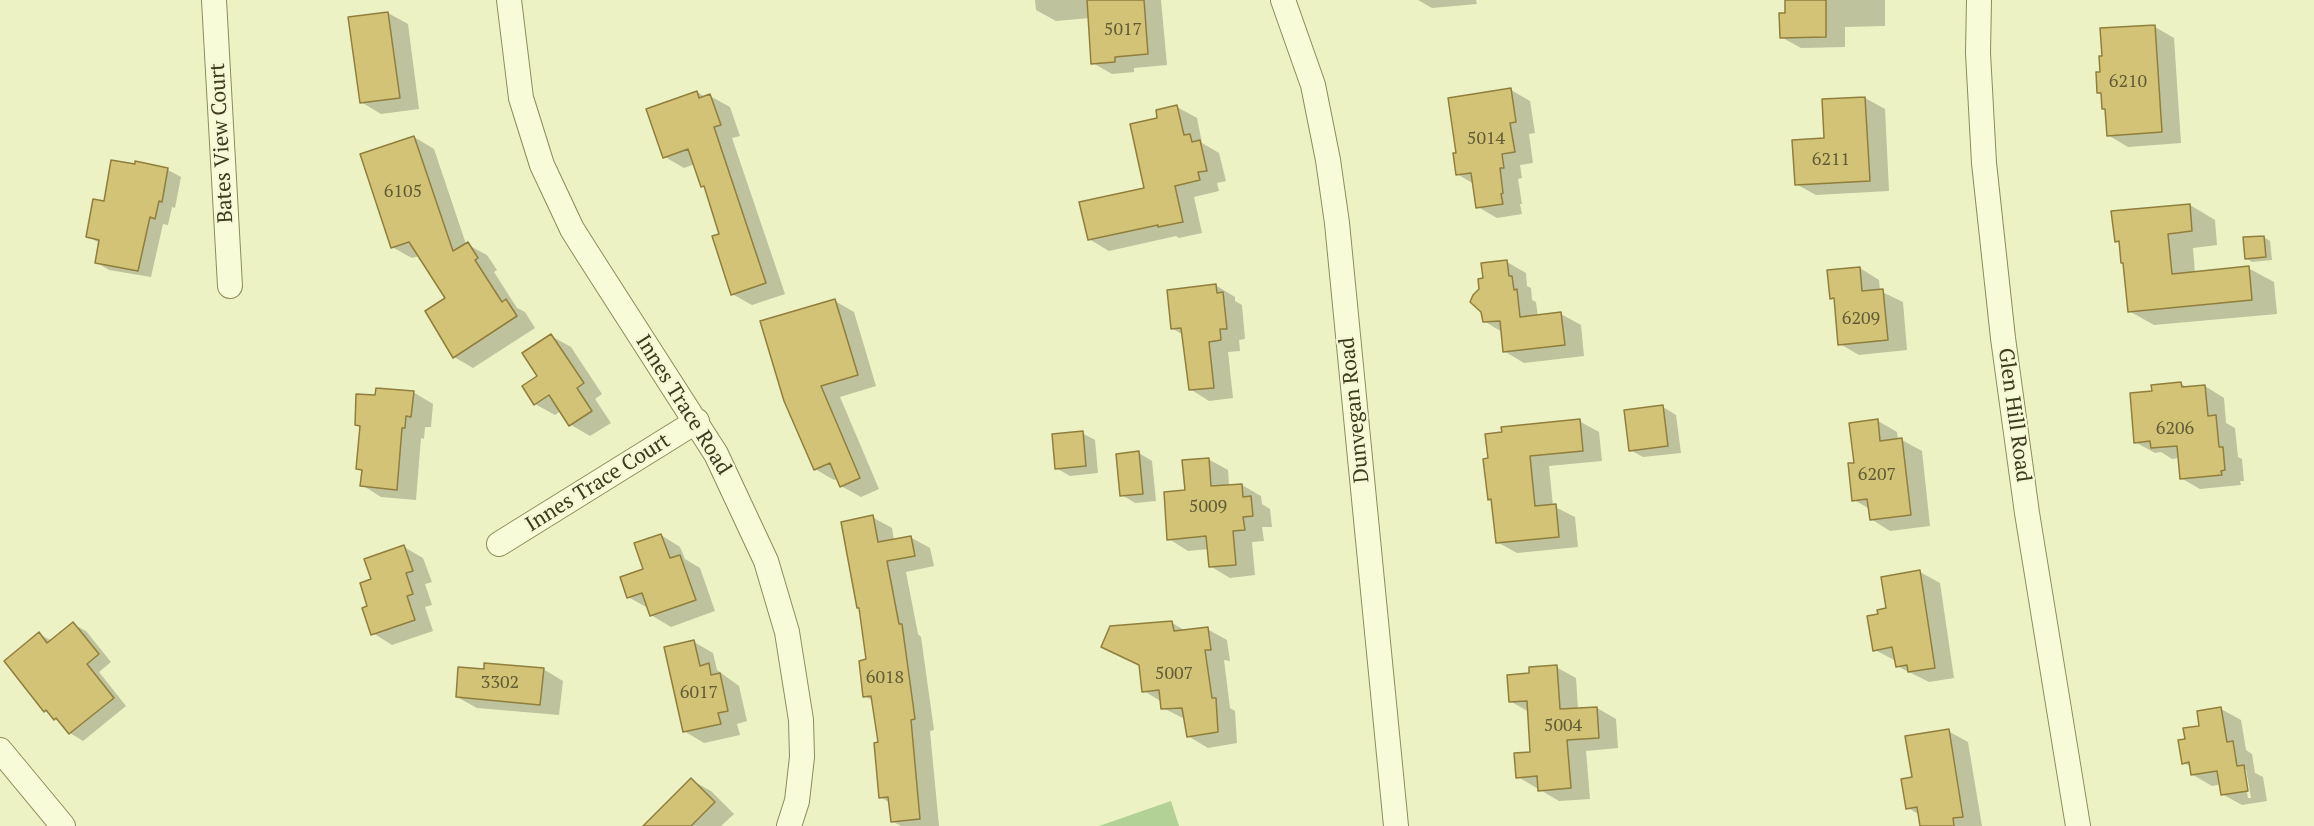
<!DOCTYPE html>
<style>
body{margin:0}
canvas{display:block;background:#edf2c4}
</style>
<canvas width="2314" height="826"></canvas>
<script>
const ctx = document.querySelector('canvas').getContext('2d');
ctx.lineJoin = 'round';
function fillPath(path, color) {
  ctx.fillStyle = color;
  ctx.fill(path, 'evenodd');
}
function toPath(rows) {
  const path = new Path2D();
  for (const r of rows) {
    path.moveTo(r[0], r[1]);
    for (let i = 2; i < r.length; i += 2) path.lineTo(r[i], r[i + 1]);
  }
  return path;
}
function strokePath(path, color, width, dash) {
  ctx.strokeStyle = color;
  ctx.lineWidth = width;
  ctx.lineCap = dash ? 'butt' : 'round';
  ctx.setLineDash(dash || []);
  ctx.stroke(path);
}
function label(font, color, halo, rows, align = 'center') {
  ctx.font = font + ' "PT Serif",serif';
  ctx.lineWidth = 4.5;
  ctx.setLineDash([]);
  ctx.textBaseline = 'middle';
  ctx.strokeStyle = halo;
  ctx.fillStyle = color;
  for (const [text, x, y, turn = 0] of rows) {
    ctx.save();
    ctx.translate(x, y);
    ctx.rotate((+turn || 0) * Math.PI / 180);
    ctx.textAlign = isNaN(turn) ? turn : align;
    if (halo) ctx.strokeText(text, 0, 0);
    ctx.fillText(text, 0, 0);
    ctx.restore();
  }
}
const green = toPath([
 [1171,801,1179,826,1099,826]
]);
const shadow = toPath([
 [1035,0,1161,0,1167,65,1134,68,1134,72,1112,74,1093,63,1090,18,1056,21,1036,10],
 [1418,0,1476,0,1477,4,1432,8],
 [1786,0,1885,0,1885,26,1845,27,1845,47,1801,48,1781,37,1787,15],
 [388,13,408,24,419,109,381,114,361,102],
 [2155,27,2174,38,2181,143,2128,147,2108,135,2107,110,2103,94,2099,92,2102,73],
 [1511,90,1530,101,1535,133,1529,134,1533,163,1520,165,1522,178,1518,179,1522,204,1520,204,1522,214,1497,218,1478,207,1474,184,1457,174,1458,154],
 [697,92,705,97,710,96,730,107,740,136,732,138,785,294,752,305,732,294,721,235,707,188,702,186,695,164,684,168,665,157],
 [1865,98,1885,109,1889,191,1816,195,1796,184,1825,140,1823,101],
 [1177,107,1197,118,1202,143,1219,153,1226,181,1217,183,1219,191,1194,197,1202,233,1179,238,1176,236,1109,251,1089,239,1146,189,1159,119],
 [414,137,434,149,466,244,487,255,497,270,494,272,517,308,525,312,535,328,473,368,454,357,447,299,419,256,412,258,392,247],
 [168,170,181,177,175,208,172,207,168,225,163,224,151,277,109,270,96,262,100,243,88,237,105,203],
 [2190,205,2215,220,2217,245,2193,248,2195,273,2248,268,2274,282,2277,314,2154,325,2129,311,2121,244,2116,241],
 [2264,237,2270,241,2272,260,2252,262,2246,258],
 [1507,262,1526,273,1527,286,1531,288,1532,300,1536,302,1538,317,1561,314,1581,325,1584,356,1524,363,1504,351,1502,332,1484,321,1481,289,1484,279],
 [1860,268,1879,280,1880,291,1903,302,1907,350,1859,355,1840,344,1836,300,1832,298],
 [1215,285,1235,297,1235,301,1242,305,1245,339,1239,340,1240,351,1228,352,1233,398,1209,401,1190,389,1183,335,1172,328],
 [835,301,854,312,876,386,840,397,879,489,861,497,841,486,838,479,834,480,815,469,785,400],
 [551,336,571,347,602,394,595,399,611,423,590,436,571,425,561,411,555,415,535,404,539,377],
 [2181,384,2188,388,2205,386,2224,398,2226,423,2235,428,2238,457,2242,459,2244,481,2240,481,2241,485,2200,489,2181,478,2179,458,2172,459,2161,452,2155,453,2135,442,2153,392],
 [413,392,433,404,431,427,425,427,424,439,421,438,416,500,381,497,362,485,363,471,358,468,361,427,356,424],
 [1663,407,1676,415,1681,453,1643,457,1630,450],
 [1579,421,1599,432,1602,461,1549,466,1553,506,1575,517,1578,547,1517,553,1497,542,1493,501,1489,499,1490,460],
 [1878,421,1897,432,1898,440,1902,440,1922,451,1930,526,1890,531,1871,519,1870,509,1854,500,1855,464],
 [1082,433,1095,440,1098,473,1070,476,1056,468],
 [1139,453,1152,461,1156,501,1135,503,1122,495],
 [1208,459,1228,470,1229,486,1242,485,1261,496,1262,504,1270,509,1272,527,1262,527,1264,541,1252,542,1255,575,1230,578,1210,566,1209,549,1188,551,1169,539,1187,491],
 [872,517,892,528,894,540,910,537,930,548,934,566,906,572,918,634,921,637,934,730,930,731,939,826,901,826,892,821,890,803,881,797,879,744,874,701,864,696,868,661],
 [661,535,680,547,685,559,700,568,715,611,671,627,651,615,648,608,628,597,645,570],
 [404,547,423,558,432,582,425,584,432,605,425,607,433,631,392,645,373,633,369,607,373,580],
 [1920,572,1940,583,1954,678,1929,682,1897,666,1896,661,1875,650,1880,616],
 [1172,623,1186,631,1207,629,1227,640,1230,661,1224,660,1230,708,1235,711,1237,743,1208,748,1188,736,1185,719,1163,708,1162,702,1144,691,1141,666,1103,646],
 [73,624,86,631,111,662,99,672,126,706,83,741,70,733,62,723,45,711,39,634,52,641],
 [694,642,713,653,717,670,739,686,747,721,737,724,740,735,704,743,684,731],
 [1556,667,1576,678,1578,709,1597,708,1616,719,1618,748,1586,751,1590,799,1559,801,1518,777,1531,754,1529,712,1510,701,1531,674],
 [543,669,563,681,559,715,477,708,457,697,485,671],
 [2221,709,2241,720,2246,750,2252,754,2255,773,2263,777,2267,801,2242,805,2222,794,2221,784,2212,786,2193,775,2192,767,2183,763,2187,740],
 [2243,769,2246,769,2251,798,2248,798],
 [1948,731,1968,742,1982,826,1927,826,1920,815,1908,808,1914,778],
 [691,780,711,791,734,814,721,826,645,826]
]);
const building = toPath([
 [1087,0,1144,0,1148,54,1115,57,1115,62,1091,64,1087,0],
 [1785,0,1826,0,1826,37,1780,38,1779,13,1785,13,1785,0],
 [388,12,400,98,360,103,348,17,388,12],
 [2155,25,2162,132,2107,136,2105,109,2102,109,2101,93,2097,93,2096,72,2100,72,2099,56,2102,56,2100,28,2155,25],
 [1511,88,1516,122,1510,123,1515,152,1502,154,1504,168,1500,168,1503,193,1501,194,1503,204,1476,208,1471,173,1456,175,1453,153,1456,153,1448,98,1511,88],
 [697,91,699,98,710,94,721,125,714,127,766,283,731,295,712,236,719,234,704,186,701,187,688,149,663,158,646,109,697,91],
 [1865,97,1870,181,1795,185,1792,140,1824,138,1822,99,1865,97],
 [1177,105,1184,135,1190,134,1192,142,1200,140,1207,171,1198,172,1200,180,1175,186,1183,222,1158,227,1158,225,1088,240,1079,202,1144,188,1130,124,1157,118,1156,110,1177,105],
 [414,136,453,251,468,242,478,258,475,260,502,302,506,299,517,316,453,358,425,311,445,298,409,242,391,248,360,154,414,136],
 [111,160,135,164,135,161,168,168,162,202,159,201,155,219,150,217,138,271,95,263,99,240,86,237,93,199,104,201,111,160],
 [2190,204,2192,231,2168,234,2172,274,2249,266,2252,300,2128,312,2123,263,2121,263,2119,241,2115,242,2111,211,2190,204],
 [2264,236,2266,257,2245,259,2243,237,2264,236],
 [1507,260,1509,276,1512,276,1514,290,1517,289,1520,317,1561,312,1565,345,1503,352,1500,321,1483,322,1481,312,1470,302,1473,295,1479,289,1478,279,1483,278,1481,263,1507,260],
 [1860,267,1862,291,1883,289,1888,340,1838,345,1834,298,1830,299,1827,270,1860,267],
 [1216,284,1217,293,1223,292,1227,329,1220,329,1221,340,1209,342,1214,388,1189,390,1181,328,1171,329,1167,290,1216,284],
 [835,299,858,375,821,386,860,478,840,487,830,463,814,470,784,401,760,321,835,299],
 [551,334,584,383,577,388,592,411,569,426,549,395,534,405,522,386,537,376,522,353,551,334],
 [2181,382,2182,387,2205,385,2208,416,2216,415,2219,447,2223,447,2225,470,2221,471,2222,475,2180,479,2177,446,2151,448,2150,441,2134,443,2130,393,2152,391,2151,385,2181,382],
 [376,388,414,391,411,417,406,416,405,428,402,428,397,490,360,486,362,470,356,469,360,426,355,425,356,394,375,395,376,388],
 [1663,405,1668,446,1629,451,1624,410,1663,405],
 [1580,419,1583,451,1530,456,1535,506,1556,504,1559,537,1496,543,1491,499,1488,500,1483,459,1488,458,1485,434,1502,432,1501,427,1580,419],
 [1878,419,1880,441,1902,438,1911,515,1870,520,1867,499,1852,501,1848,463,1854,463,1849,423,1878,419],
 [1083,431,1086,466,1055,469,1052,434,1083,431],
 [1139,451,1143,494,1120,496,1116,454,1139,451],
 [1209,458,1211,486,1242,484,1243,497,1251,496,1253,516,1243,517,1245,530,1233,531,1236,565,1209,567,1206,536,1167,540,1164,492,1185,490,1182,460,1209,458],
 [873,515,878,542,911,536,915,556,887,561,899,624,902,624,915,719,911,720,920,819,891,822,888,797,879,798,874,743,878,742,871,696,863,697,859,661,866,659,859,608,857,608,841,522,873,515],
 [661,534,670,558,680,555,696,600,650,616,642,593,627,598,620,577,643,569,634,543,661,534],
 [404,545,413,571,406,573,413,594,407,596,415,620,371,635,362,608,367,606,360,583,371,579,364,559,404,545],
 [1920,570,1935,668,1908,672,1907,665,1896,667,1892,647,1873,651,1867,616,1878,614,1877,610,1886,608,1881,577,1920,570],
 [1172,621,1174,631,1208,627,1211,650,1205,650,1212,698,1216,698,1218,732,1187,737,1182,708,1161,709,1159,690,1142,692,1139,665,1101,647,1110,626,1172,621],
 [73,622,99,654,87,664,114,698,69,734,56,718,54,720,46,710,44,712,4,661,39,632,47,643,73,622],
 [694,640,700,666,709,663,711,675,720,673,728,711,718,713,721,724,683,732,664,647,694,640],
 [484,663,544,668,540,705,456,697,458,667,484,669,484,663],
 [1557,665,1560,709,1597,707,1599,738,1567,740,1571,788,1538,791,1537,776,1516,778,1514,753,1530,752,1527,701,1509,702,1507,675,1529,673,1529,667,1557,665],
 [2221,707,2227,742,2233,741,2237,766,2244,765,2248,791,2221,795,2217,771,2191,775,2189,762,2182,764,2178,740,2185,739,2183,728,2199,726,2197,711,2221,707],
 [1949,729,1963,817,1953,818,1954,826,1920,826,1917,807,1906,809,1901,779,1912,777,1905,736,1949,729],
 [691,778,715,802,691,826,643,826,691,778]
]);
const minor = toPath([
 [214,0,230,286],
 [509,0,521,98,542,165,572,229,589,256,716,454,766,561,787,632,801,720,802,757,797,801,789,826],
 [1283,0,1313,85,1328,160,1337,223,1396,826],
 [1979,0,1978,53,1984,163,2003,338,2027,513,2078,826],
 [499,544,697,421],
 [0,750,63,826]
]);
const numberNames = [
 ["5017",1123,30],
 ["6210",2128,82],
 ["5014",1486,139],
 ["6211",1831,160],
 ["6105",403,192],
 ["6209",1861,319],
 ["6206",2175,429],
 ["6207",1877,475],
 ["5009",1208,507],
 ["5007",1174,674],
 ["6018",885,678],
 ["3302",500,683],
 ["6017",699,693],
 ["5004",1563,726]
];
const streetNames = [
 ["Bates View Court",222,143,-93],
 ["Innes Trace Road",683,405,58],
 ["Dunvegan Road",1355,410,-96],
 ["Glen Hill Road",2014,415,82],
 ["Innes Trace Court",598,483,-32]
];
fillPath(green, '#b2d197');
fillPath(shadow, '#0003');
fillPath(building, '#d3c377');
strokePath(building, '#907f3c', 1.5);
strokePath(minor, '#8e8b59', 26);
strokePath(minor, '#f8fbd8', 24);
label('18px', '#625c34', null, numberNames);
label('21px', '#3d3a1e', '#f4f8d5', streetNames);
</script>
